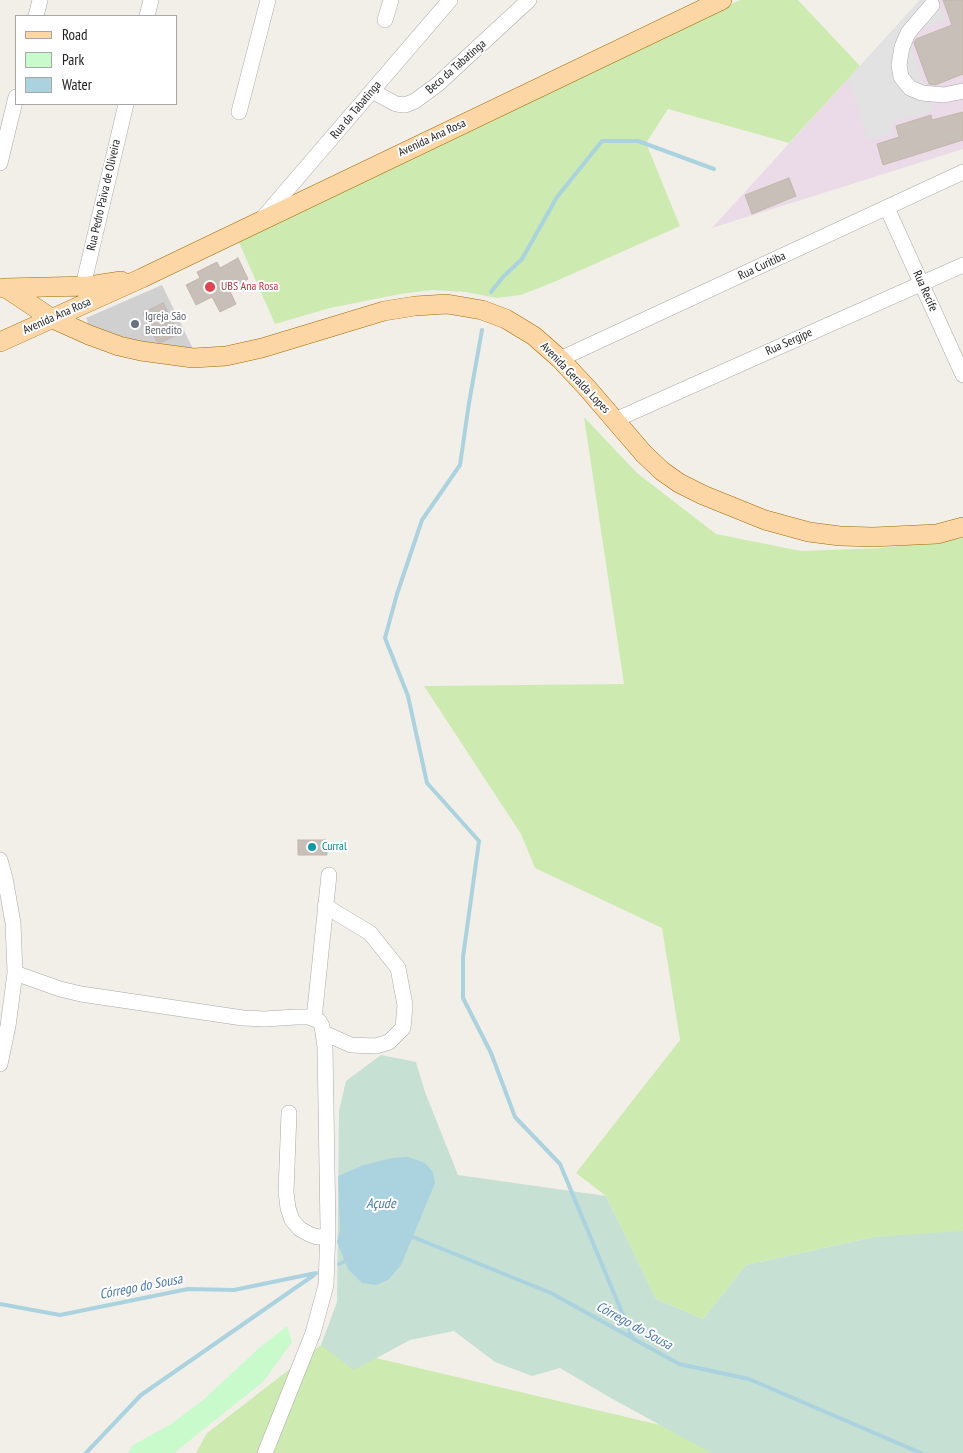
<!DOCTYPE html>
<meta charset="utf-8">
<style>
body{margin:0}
#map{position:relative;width:963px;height:1453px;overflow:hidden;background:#f2efe9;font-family:"PT Sans Narrow",sans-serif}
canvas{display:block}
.legend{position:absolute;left:15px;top:15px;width:162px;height:90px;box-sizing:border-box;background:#fff;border:1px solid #a7a7a7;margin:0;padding:6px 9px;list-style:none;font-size:15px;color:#222}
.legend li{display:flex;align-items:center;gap:10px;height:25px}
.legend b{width:25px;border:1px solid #a7a7a7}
</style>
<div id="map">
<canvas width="963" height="1453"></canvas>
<ul class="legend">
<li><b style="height:6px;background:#fcd6a4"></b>Road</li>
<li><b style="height:14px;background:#c8facc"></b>Park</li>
<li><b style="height:14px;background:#aad3df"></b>Water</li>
</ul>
</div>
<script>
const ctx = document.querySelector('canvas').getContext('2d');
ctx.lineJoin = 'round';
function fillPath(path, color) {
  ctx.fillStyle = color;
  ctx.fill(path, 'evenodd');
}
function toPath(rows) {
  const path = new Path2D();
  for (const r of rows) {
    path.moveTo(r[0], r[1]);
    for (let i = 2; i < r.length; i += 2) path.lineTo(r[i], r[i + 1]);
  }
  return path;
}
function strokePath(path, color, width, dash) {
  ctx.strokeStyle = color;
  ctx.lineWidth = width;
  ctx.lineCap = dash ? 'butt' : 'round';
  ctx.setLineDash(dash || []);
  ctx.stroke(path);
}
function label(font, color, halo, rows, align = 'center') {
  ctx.font = font + ' "PT Sans Narrow",sans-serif';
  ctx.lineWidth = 4;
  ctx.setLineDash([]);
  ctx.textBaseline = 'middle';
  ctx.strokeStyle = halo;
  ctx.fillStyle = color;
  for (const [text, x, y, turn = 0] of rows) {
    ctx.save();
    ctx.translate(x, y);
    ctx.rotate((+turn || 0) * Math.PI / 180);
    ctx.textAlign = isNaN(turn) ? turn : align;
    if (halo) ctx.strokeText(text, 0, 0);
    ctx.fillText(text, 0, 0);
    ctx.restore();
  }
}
const industrial = toPath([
 [920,0,963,0,963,149,712,228]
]);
const religious = toPath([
 [162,285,194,351,164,351,91,330,86,318]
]);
const grass = toPath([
 [740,0,798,0,860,66,789,143,668,109,646,143,680,226,554,282,521,295,496,298,466,292,432,290,400,294,330,308,275,324,237,238],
 [584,417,637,473,716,534,801,551,882,548,963,538,963,1234,874,1237,746,1265,703,1319,656,1299,606,1196,576,1173,680,1040,662,928,535,868,521,834,424,686,624,684],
 [321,1345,779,1453,196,1453,207,1433]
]);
const wetland = toPath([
 [381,1055,416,1062,425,1092,458,1175,606,1196,656,1299,703,1319,746,1265,874,1237,963,1231,963,1453,711,1453,609,1397,560,1368,532,1376,495,1362,454,1331,410,1340,354,1370,321,1345,337,1302,339,1111,346,1081]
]);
const park = toPath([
 [287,1326,292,1342,263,1382,204,1429,174,1453,128,1453,133,1445,171,1424,202,1401,259,1348]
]);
const parking = toPath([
 [920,0,937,0,946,19,907,37,933,111,892,122,893,133,868,140,848,79]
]);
const water = toPath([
 [408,1157,425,1163,433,1172,435,1183,401,1265,388,1280,376,1285,362,1283,348,1269,337,1242,340,1231,338,1176,364,1165,392,1158]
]);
const stream = toPath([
 [491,292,503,277,522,259,557,197,602,141,638,141,714,169],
 [482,330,469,403,460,465,422,520,397,594,385,638,408,696,427,783,479,841,463,957,463,998,491,1053,515,1117,560,1164,633,1339],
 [409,1238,413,1237,551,1293,679,1364,749,1379,921,1453],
 [339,1264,348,1260],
 [0,1304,60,1315,188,1289,234,1290,316,1273],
 [86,1453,141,1395,314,1275]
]);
const building = toPath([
 [943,0,963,0,963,74,935,85,929,84,914,43,916,39,952,25,943,0],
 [963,112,963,140,883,165,877,144,899,137,896,126,931,115,932,120,963,112],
 [789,178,796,196,752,214,745,195,789,178],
 [238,258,248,279,229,289,236,304,220,312,212,297,196,305,186,285,200,278,197,272,217,262,220,268,238,258],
 [163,303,179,334,162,342,157,342,143,313,163,303],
 [298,840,326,840,327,855,298,855,298,840]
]);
const minor = toPath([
 [932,5,908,33,902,47,899,65,901,77,910,88,922,93,944,95,963,91],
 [36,16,40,0],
 [147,16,151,0],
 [385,20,391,0],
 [372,91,396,104,405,105,415,101,438,84,529,0],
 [239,112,268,0],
 [0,163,16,97],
 [887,208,963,375],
 [262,219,450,0],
 [83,286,126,104],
 [560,359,963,172],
 [615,420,963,265],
 [0,860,5,878,13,923,15,973,8,1026,0,1064],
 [15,973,60,989,81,994,243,1018,265,1019,296,1017,309,1017,319,1021,322,1026,325,1047,328,1228,326,1285,313,1333,265,1453],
 [314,1019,329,875],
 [324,1033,351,1045,376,1046,389,1042,403,1028,405,1005,398,968,370,933,325,906],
 [289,1113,286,1192,288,1208,292,1220,300,1229,309,1234,317,1237,328,1236]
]);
const major = toPath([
 [4,288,89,286,121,281],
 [6,288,51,318,89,335,119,346,141,351,193,358,226,356,262,348,384,311,415,306,447,304,482,310,506,319,534,336,560,359,588,389,644,454,662,471,679,483,703,495,765,520,809,532,840,536,873,537,937,534,963,527],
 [0,342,142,278,722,0]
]);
const markers = [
 [210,287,6,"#e0444e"],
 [135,324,5,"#6b7280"],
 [312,847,5,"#0f9aa8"]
];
const streetNames = [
 ["Beco da Tabatinga",456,67,-41],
 ["Rua da Tabatinga",356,110,-50],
 ["Avenida Ana Rosa",432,138,-25],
 ["Rua Pedro Paiva de Oliveira",104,195,-77],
 ["Rua Curitiba",762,266,-25],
 ["Rua Recife",925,291,66],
 ["Avenida Ana Rosa",57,316,-24],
 ["Rua Sergipe",789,342,-24],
 ["Avenida Geralda Lopes",575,378,46]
];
const healthNames = [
 ["UBS Ana Rosa",221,287]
];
const worshipNames = [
 ["Igreja São",145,317],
 ["Benedito",145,331]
];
const cultureNames = [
 ["Curral",322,847]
];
const waterNames = [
 ["Açude",381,1204],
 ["Córrego do Sousa",141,1287,-11],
 ["Córrego do Sousa",634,1326,29]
];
fillPath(industrial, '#ebdbe8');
fillPath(religious, '#d0d0d0');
fillPath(grass, '#cdebb0');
fillPath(wetland, '#c6e0d4');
fillPath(park, '#c8facc');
fillPath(parking, '#e2e2e2');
fillPath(water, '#aad3df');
strokePath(stream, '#aad3df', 4);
fillPath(building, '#c7bfb8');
strokePath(building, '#c4b6ab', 1);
strokePath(minor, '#a9a9a9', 16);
strokePath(major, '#a06b00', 20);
strokePath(minor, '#fff', 15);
strokePath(major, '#fcd6a4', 19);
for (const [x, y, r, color] of markers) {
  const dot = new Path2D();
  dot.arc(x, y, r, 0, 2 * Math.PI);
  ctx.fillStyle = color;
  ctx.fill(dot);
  strokePath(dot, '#fff', 2);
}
label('12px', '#222', '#fff', streetNames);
label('12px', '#be3a42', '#fff', healthNames, 'left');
label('12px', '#5b616d', '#fff', worshipNames, 'left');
label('12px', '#0d838f', '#fff', cultureNames, 'left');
label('italic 14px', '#4a7aab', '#fff', waterNames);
</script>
